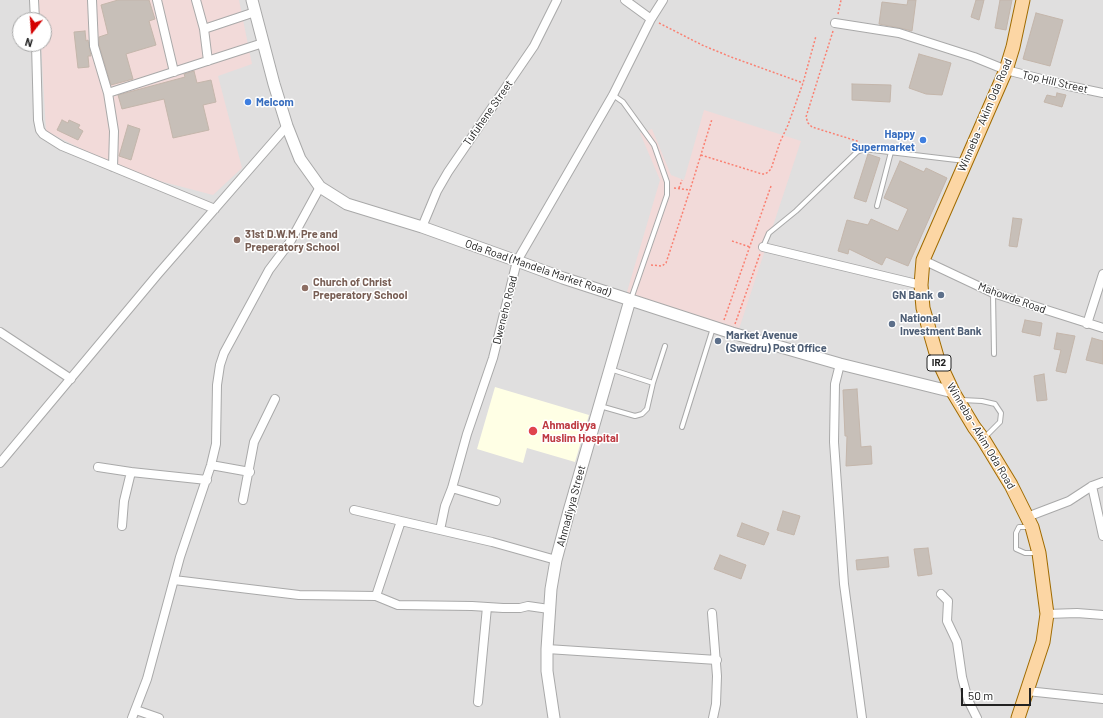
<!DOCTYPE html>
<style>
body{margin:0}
#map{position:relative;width:1103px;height:718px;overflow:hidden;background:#f2efe9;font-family:Barlow,sans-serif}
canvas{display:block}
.north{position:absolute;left:12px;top:12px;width:40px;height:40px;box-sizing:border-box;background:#fff;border:1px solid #a7a7a7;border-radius:50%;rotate:197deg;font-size:11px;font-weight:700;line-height:16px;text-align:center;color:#222}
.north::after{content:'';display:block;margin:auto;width:14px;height:18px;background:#d40000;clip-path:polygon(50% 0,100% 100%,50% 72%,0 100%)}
.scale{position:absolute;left:961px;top:688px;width:70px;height:18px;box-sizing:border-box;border:2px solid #222;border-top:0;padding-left:5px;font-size:12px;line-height:14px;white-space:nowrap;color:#222;-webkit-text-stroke:3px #fff;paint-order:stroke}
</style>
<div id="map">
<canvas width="1103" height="718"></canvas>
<div class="north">N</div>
<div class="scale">50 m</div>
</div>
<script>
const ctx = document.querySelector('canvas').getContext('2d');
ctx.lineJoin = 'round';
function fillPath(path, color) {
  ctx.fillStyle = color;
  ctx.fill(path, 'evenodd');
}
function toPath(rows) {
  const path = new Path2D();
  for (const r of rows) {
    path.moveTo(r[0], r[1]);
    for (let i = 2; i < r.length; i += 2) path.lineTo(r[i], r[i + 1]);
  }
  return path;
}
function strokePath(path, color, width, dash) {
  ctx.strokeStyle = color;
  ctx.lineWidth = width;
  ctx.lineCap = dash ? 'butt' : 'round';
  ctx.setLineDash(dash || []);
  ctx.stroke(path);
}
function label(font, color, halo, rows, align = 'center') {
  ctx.font = font + ' Barlow,sans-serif';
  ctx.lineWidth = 3;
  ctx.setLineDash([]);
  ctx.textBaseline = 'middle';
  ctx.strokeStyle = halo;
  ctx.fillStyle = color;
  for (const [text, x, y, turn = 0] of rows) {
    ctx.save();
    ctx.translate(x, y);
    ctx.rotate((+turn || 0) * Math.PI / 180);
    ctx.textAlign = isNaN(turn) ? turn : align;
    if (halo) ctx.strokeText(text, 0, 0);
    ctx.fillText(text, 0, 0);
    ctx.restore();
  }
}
const residential = toPath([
 [0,0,1103,0,1103,718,0,718],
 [20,20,44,20,44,44,20,44]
]);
const commercial = toPath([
 [38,0,239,0,252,64,218,76,242,168,213,195,129,173,46,131,41,44,44,44,44,20,39,20],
 [704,110,801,141,736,338,624,302,660,180,640,133,652,129,671,175,684,180]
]);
const education = toPath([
 [495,387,589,415,575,462,527,448,523,463,477,449]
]);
const building = toPath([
 [118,0,149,0,155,19,149,21,156,45,126,54,133,79,111,85,99,45,99,37,108,34,101,5,118,0],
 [908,0,916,0,912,31,900,28,879,24,882,2,907,5,908,0],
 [976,0,984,0,979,20,971,17,976,0],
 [1000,0,1012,0,1006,30,995,28,1000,0],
 [1036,13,1063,20,1050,66,1023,59,1036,13],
 [85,31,86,41,88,40,91,56,88,56,89,67,78,68,74,32,85,31],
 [919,54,951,63,942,95,926,94,909,88,919,54],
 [194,71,197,83,211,80,216,102,203,105,209,130,173,138,164,99,122,109,118,95,185,77,184,74,194,71],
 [852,84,891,85,890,102,852,100,852,84],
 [1057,93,1066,95,1062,107,1044,102,1047,95,1056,97,1057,93],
 [62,120,68,123,69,120,80,125,78,128,83,131,78,140,57,130,62,120],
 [128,125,140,129,131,160,119,156,128,125],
 [868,154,880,158,866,202,854,198,868,154],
 [900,161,924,172,926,168,947,178,908,266,886,257,882,265,849,249,848,254,838,251,847,220,868,225,871,219,898,231,908,209,884,198,900,161],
 [1013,218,1022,219,1017,247,1009,246,1013,218],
 [1025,320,1042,323,1040,336,1022,332,1025,320],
 [1057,333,1075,336,1066,373,1056,371,1061,350,1054,349,1057,333],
 [1092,338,1103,341,1103,364,1086,360,1092,338],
 [1044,374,1047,400,1037,401,1034,376,1044,374],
 [857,389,861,447,871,446,872,464,846,466,847,436,845,436,843,390,857,389],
 [783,511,800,516,794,535,777,530,783,511],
 [742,523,769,533,764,545,737,536,742,523],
 [928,548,932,574,918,576,914,549,928,548],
 [720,555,746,565,741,579,714,569,720,555],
 [888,557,889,567,857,570,856,560,888,557]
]);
const path = toPath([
 [838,14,841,0],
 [659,23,702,45,731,57,803,83],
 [833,31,806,117,808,123,812,127,857,141,859,144],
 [701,155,762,174,765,174,768,172,771,169,780,142,788,125,803,83,816,36],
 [674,188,690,190],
 [679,188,682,180],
 [732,241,750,247],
 [651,265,662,266,666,263,690,190,712,119],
 [724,320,771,186],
 [735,324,760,254]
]);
const service = toPath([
 [613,95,623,102,654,145,667,182,667,195,631,299],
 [877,206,891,152],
 [763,247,769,233,796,211,857,152,864,149,965,161],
 [993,293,994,354],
 [610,369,653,383],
 [962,400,982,401,995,404,1001,413,1000,422,985,437],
 [600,406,635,416,642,414,647,409,653,383,665,346],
 [682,427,713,328],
 [1029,527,1019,527,1016,533,1016,549,1025,553,1037,553]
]);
const minor = toPath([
 [34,0,35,20],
 [92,0,94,46,108,93,114,131,113,167],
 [157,0,174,72],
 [196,0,204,29,208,61],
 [625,0,651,19],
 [835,23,899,33,974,57,1006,70,1069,86,1103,93],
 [204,29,255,12],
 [36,44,38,120,40,130,43,134,62,146,215,209],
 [108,93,263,43],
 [422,227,437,191,448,172,534,46,557,0],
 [763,247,921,285],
 [923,260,993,293,1103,328],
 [1087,324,1103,274],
 [0,332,71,379],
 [840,364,835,384,834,442,844,584,862,718],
 [0,463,158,274,287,126],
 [211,465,250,472],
 [98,467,131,472,207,480],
 [1092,486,1103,536],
 [452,488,496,501],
 [243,500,254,442,275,399],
 [354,510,401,521],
 [1027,517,1069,501,1092,486,1103,482],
 [122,526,124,501,131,472],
 [440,530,492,542,556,560],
 [174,580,299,595,376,596,398,605,472,606,503,608,520,608,528,606,549,609],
 [941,594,948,601,947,621,957,642,962,677,968,700,977,718],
 [376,596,401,521,440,530,445,506,452,488,467,434,493,358,517,261,613,95,651,19,663,0],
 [712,613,717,676,716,704,713,718],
 [1047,614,1077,613,1103,615],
 [547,649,717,660],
 [1027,691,1103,699],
 [478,702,487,607],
 [136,710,159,718],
 [132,718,147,679,180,557,211,465,216,444,217,385,220,365,224,353,269,270,290,242,320,187]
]);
const tertiary = toPath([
 [252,0,274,84,287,126,300,159,320,187,347,204,422,227,517,261,563,278,732,333,840,364,953,392],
 [554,718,547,671,547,649,551,589,556,560,569,511,630,300]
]);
const primary = toPath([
 [1018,718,1043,642,1047,614,1039,553,1032,527,1011,485,983,439,974,427,953,392,938,360,923,308,921,285,923,260,1006,70,1013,47,1023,0]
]);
const markers = [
 [248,102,4,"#3f7fe0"],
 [923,140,4,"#3f7fe0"],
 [237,240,4,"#8d6e63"],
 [305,288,4,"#8d6e63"],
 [941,295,4,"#5c6f8a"],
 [892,324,4,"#5c6f8a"],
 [718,341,4,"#5c6f8a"],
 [533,431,5,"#e0444e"]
];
const shields = [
 [939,363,24]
];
const shieldNames = [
 ["IR2",939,363]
];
const streetNames = [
 ["Top Hill Street",1055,82,13],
 ["Tufuhene Street",488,113,-55],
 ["Winneba - Akim Oda Road",985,115,-67],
 ["Oda Road (Mandela Market Road)",538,268,19],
 ["Mahowde Road",1012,298,20],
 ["Dweneho Road",505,310,-76],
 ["Winneba - Akim Oda Road",981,436,59],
 ["Ahmadiyya Street",571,506,-75]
];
const shopNames = [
 ["Melcom",256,102],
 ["Happy",915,134,"right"],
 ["Supermarket",915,147,"right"]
];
const educationNames = [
 ["31st D.W.M. Pre and",245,234],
 ["Preperatory School",245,247],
 ["Church of Christ",313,282],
 ["Preperatory School",313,295]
];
const serviceNames = [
 ["GN Bank",933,295,"right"],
 ["National",900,318],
 ["Investment Bank",900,331],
 ["Market Avenue",726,335],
 ["(Swedru) Post Office",726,348]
];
const healthNames = [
 ["Ahmadiyya",542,425],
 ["Muslim Hospital",542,438]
];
fillPath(residential, '#e0dfdf');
fillPath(commercial, '#f2dad9');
fillPath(education, '#ffffe5');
fillPath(building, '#c7bfb8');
strokePath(building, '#c4b6ab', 1);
strokePath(service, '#a9a9a9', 6);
strokePath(minor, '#a9a9a9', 10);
strokePath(tertiary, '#a9a9a9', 13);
strokePath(primary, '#a06b00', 15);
strokePath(path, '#fa8072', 1.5, [2, 2]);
strokePath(service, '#fff', 4);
strokePath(minor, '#fff', 8);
strokePath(tertiary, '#fff', 11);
strokePath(primary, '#fcd6a4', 13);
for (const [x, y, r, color] of markers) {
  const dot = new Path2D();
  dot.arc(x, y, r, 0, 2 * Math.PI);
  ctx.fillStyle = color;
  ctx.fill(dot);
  strokePath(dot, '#fff', 1.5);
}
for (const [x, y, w] of shields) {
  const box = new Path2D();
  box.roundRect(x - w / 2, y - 8, w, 16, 3);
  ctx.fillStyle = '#fff';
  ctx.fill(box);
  strokePath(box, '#222', 1);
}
label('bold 10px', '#222', null, shieldNames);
label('11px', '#222', '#fff', streetNames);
label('bold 11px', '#366cbe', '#fff', shopNames, 'left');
label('bold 11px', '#785e54', '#fff', educationNames, 'left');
label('bold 11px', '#4e5e75', '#fff', serviceNames, 'left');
label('bold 11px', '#be3a42', '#fff', healthNames, 'left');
</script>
